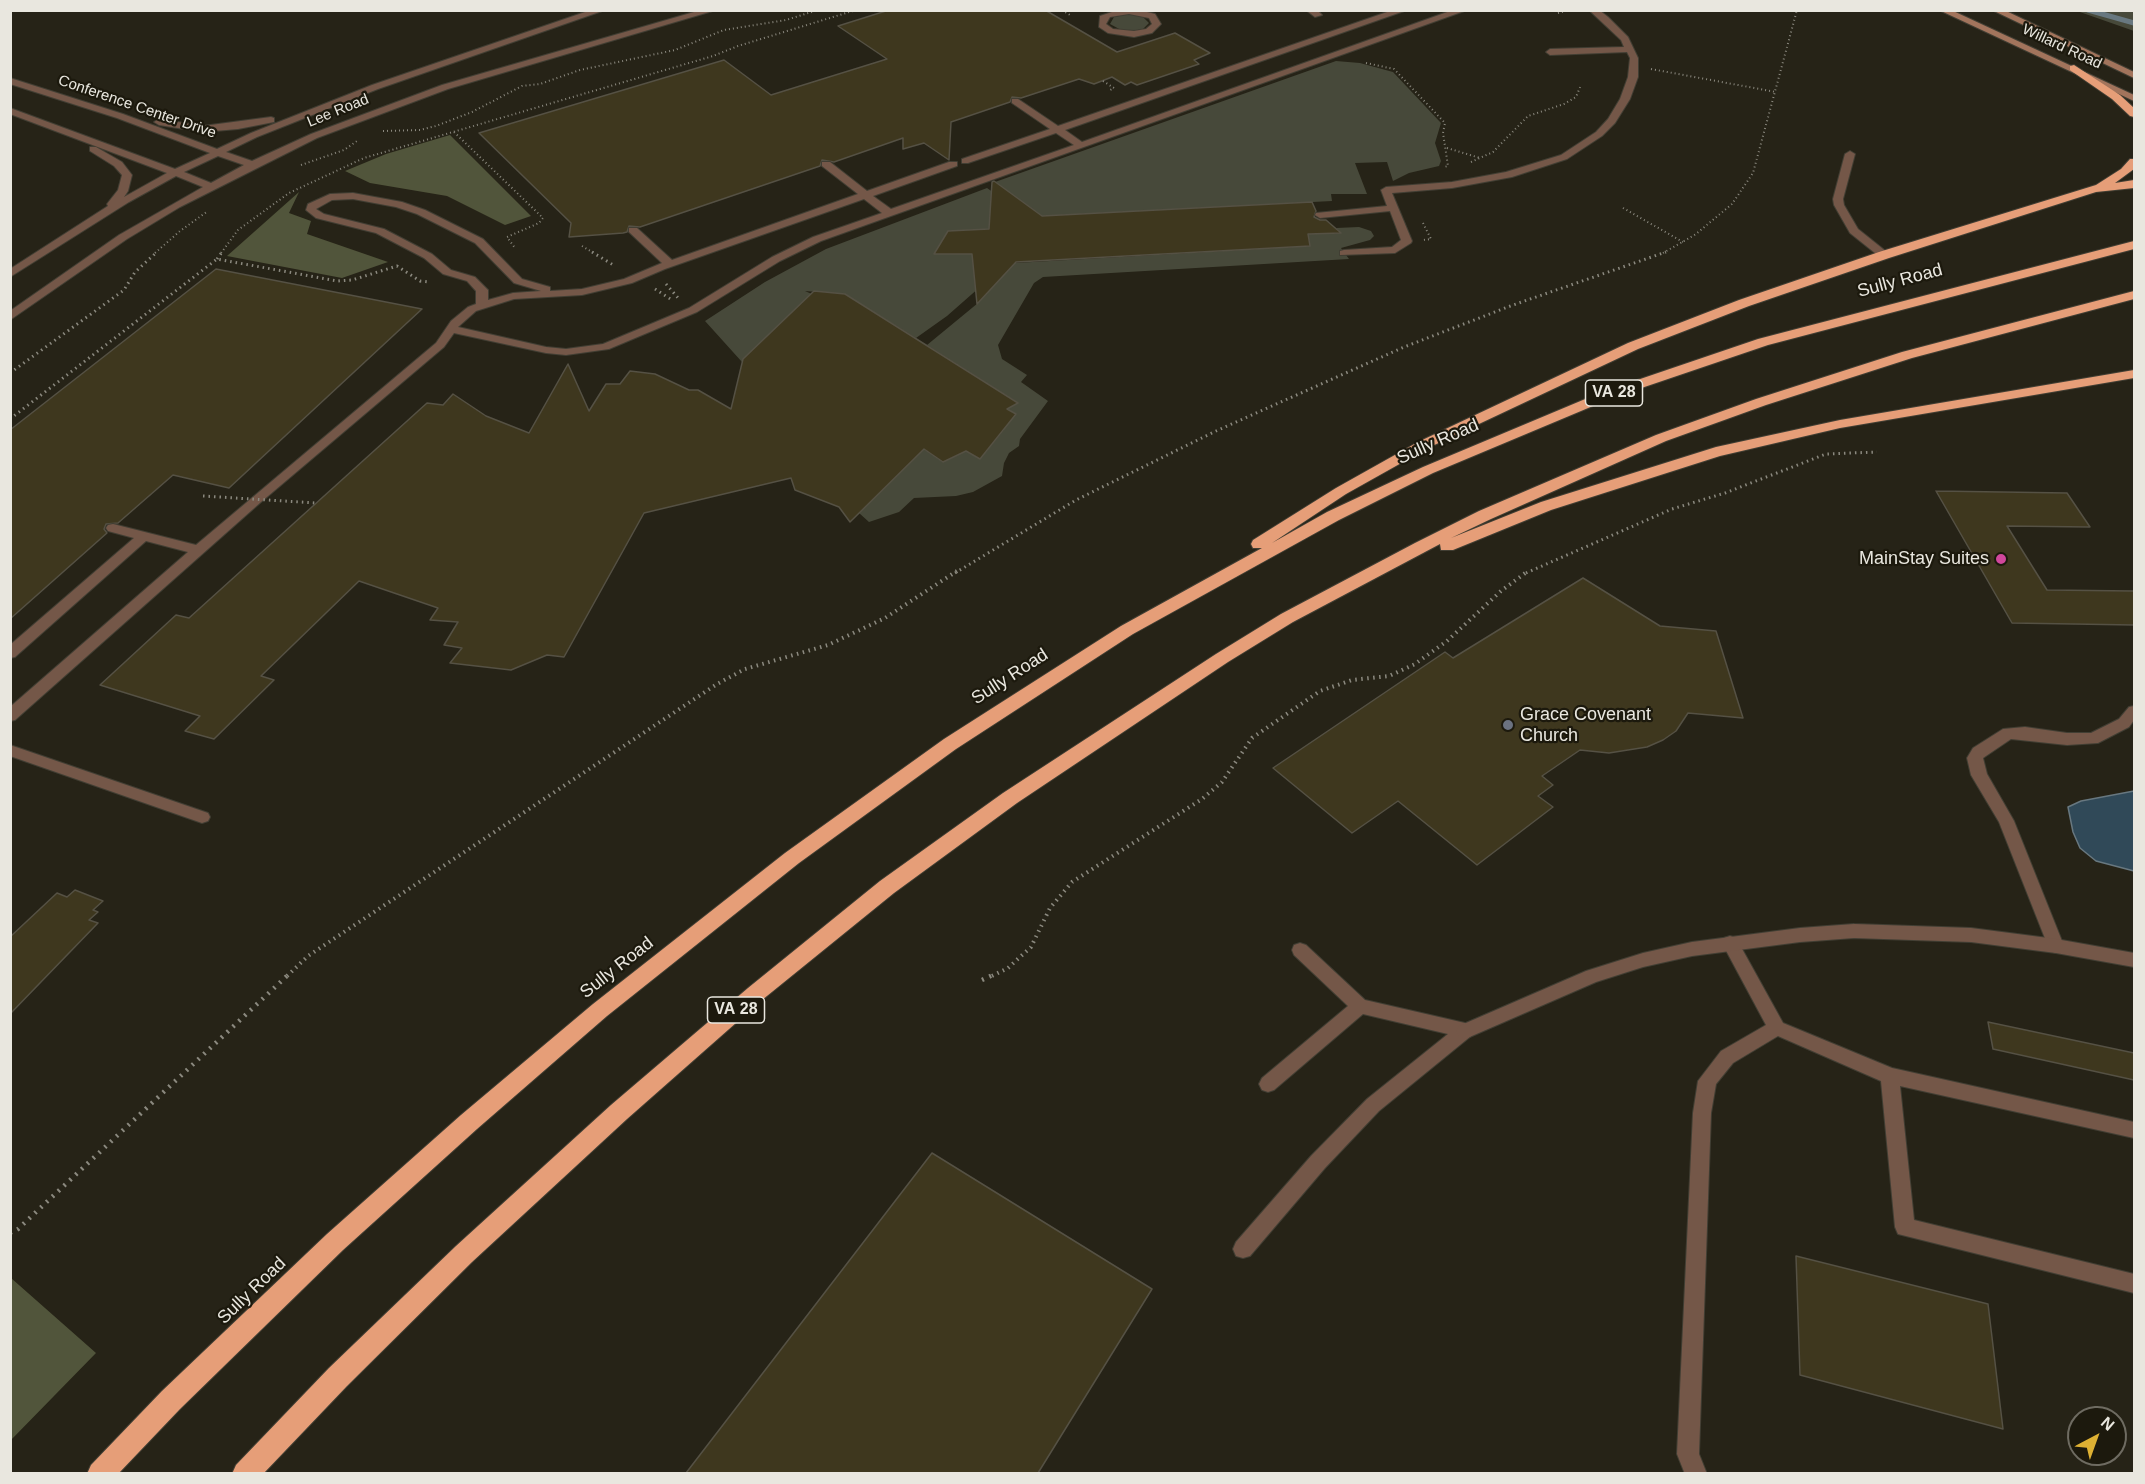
<!DOCTYPE html>
<style>
body{margin:0}
#map{position:relative;width:2145px;height:1484px;overflow:hidden;background:#262317;font-family:Arial,sans-serif}
canvas{display:block}
.frame{position:absolute;inset:0;border:12px solid #e9e7df;pointer-events:none}
.north{position:absolute;left:2067px;top:1406px;width:60px;height:60px;box-sizing:border-box;background:#1c190d;border:2px solid #6e6b61;border-radius:50%;rotate:41deg;font-size:16px;font-weight:700;line-height:24px;text-align:center;color:#e9e7df}
.north::after{content:'';display:block;margin:auto;width:21px;height:27px;background:#deb133;clip-path:polygon(50% 0,100% 100%,50% 72%,0 100%)}
</style>
<div id="map">
<canvas width="2145" height="1484"></canvas>
<div class="frame"></div>
<div class="north">N</div>
</div>
<script>
const ctx = document.querySelector('canvas').getContext('2d');
ctx.lineJoin = 'round';
function fillPath(path, color) {
  ctx.fillStyle = color;
  ctx.fill(path, 'evenodd');
}
function toPath(rows) {
  const path = new Path2D();
  for (const r of rows) {
    path.moveTo(r[0], r[1]);
    for (let i = 2; i < r.length; i += 2) path.lineTo(r[i], r[i + 1]);
  }
  return path;
}
function strokePath(path, color, width, dash) {
  ctx.strokeStyle = color;
  ctx.lineWidth = width;
  ctx.lineCap = dash ? 'butt' : 'round';
  ctx.setLineDash(dash || []);
  ctx.stroke(path);
}
function label(font, color, halo, rows, align = 'center') {
  ctx.font = font + ' Arial,sans-serif';
  ctx.lineWidth = 4.5;
  ctx.setLineDash([]);
  ctx.textBaseline = 'middle';
  ctx.strokeStyle = halo;
  ctx.fillStyle = color;
  for (const [text, x, y, turn = 0] of rows) {
    ctx.save();
    ctx.translate(x, y);
    ctx.rotate((+turn || 0) * Math.PI / 180);
    ctx.textAlign = isNaN(turn) ? turn : align;
    if (halo) ctx.strokeText(text, 0, 0);
    ctx.fillText(text, 0, 0);
    ctx.restore();
  }
}
const green = toPath([
 [2077,11,2134,11,2134,31,2097,18],
 [1129,14,1142,16,1149,23,1143,29,1133,31,1121,30,1110,24,1114,17],
 [1336,61,1360,63,1393,72,1441,123,1435,143,1441,161,1439,166,1409,173,1393,181,1387,162,1355,163,1367,194,1331,194,1332,201,1042,216,995,182],
 [987,188,1027,216,990,218,989,229,948,231,935,254,972,254,980,287,947,316,916,338,845,294,805,291,814,295,742,362,705,321,765,282,826,249],
 [1359,227,1371,231,1374,236,1370,240,1341,248,1349,259,1043,277,1034,283,998,345,1002,359,1027,375,1021,382,1048,401,1020,439,1019,446,1009,453,1004,463,1002,476,973,492,956,496,914,498,899,512,869,522,859,513,901,471,842,394,943,462,966,451,980,459,1003,431,1013,413,1007,409,1017,402,927,345,978,303,1015,263,1310,246,1308,234,1341,233,1336,228]
]);
const forest = toPath([
 [450,135,531,216,505,225,447,196,370,183,345,171,386,154],
 [299,192,289,213,311,221,307,234,388,262,342,278,227,256],
 [11,1278,96,1353,11,1440]
]);
const water = toPath([
 [2134,791,2134,871,2096,861,2080,848,2073,832,2068,807,2081,801,2134,791]
]);
const stream = toPath([
 [2088,10,2134,23]
]);
const building = toPath([
 [889,10,1045,10,1117,52,1175,33,1210,53,1194,60,1199,64,1137,85,1131,82,1125,85,1112,77,1094,84,1079,79,1021,98,1012,97,1010,102,951,122,949,160,924,143,903,149,903,138,834,162,822,160,820,166,640,227,629,226,627,232,623,233,569,237,571,223,479,133,724,60,771,95,887,59,838,26,889,10],
 [994,181,1042,216,1312,202,1316,211,1314,217,1320,220,1326,220,1341,233,1308,234,1310,246,1016,262,977,304,972,254,934,254,948,231,989,229,992,182,994,181],
 [216,269,422,309,229,488,173,475,118,523,106,524,104,529,107,533,10,619,10,430,216,269],
 [814,291,845,294,1018,403,1007,409,1016,414,980,459,966,451,943,462,924,449,850,522,839,507,795,490,791,478,644,513,564,657,547,655,511,670,450,663,462,648,444,645,458,622,430,620,438,608,359,581,261,676,274,680,214,739,185,731,200,716,100,685,176,615,189,618,427,403,443,405,453,394,486,416,529,433,568,364,589,411,606,384,620,384,630,371,655,374,689,390,698,390,731,409,743,359,814,291],
 [1936,491,2067,493,2090,527,2007,526,2047,590,2134,591,2134,625,2012,623,1936,491],
 [1583,578,1660,626,1716,631,1743,718,1688,713,1676,731,1663,740,1647,747,1609,753,1580,750,1542,776,1553,785,1538,796,1553,807,1477,865,1398,801,1352,833,1273,768,1445,652,1453,658,1583,578],
 [75,890,103,901,93,910,98,912,89,920,98,923,10,1014,10,937,57,893,67,897,75,890],
 [1988,1022,2134,1053,2134,1080,1993,1049,1988,1022],
 [932,1153,1152,1289,1038,1473,686,1473,932,1153],
 [1796,1256,1988,1304,2003,1429,1800,1375,1796,1256]
]);
const pathFar3 = toPath([
 [1062,10,1070,15],
 [1558,13,1569,10],
 [1366,63,1394,69,1445,123,1443,133,1448,166,1444,167],
 [1651,69,1776,92],
 [1103,81,1114,88,1110,90],
 [383,131,420,130,436,126,472,112,522,86,540,84,580,70,675,50,724,30,786,20,818,10],
 [454,132,543,218,539,223,507,237,515,248],
 [1447,148,1480,158],
 [1471,162,1493,152,1528,116,1564,104,1576,97,1581,85],
 [301,165,344,150,357,141],
 [1623,208,1683,242],
 [1423,223,1431,239,1423,240],
 [582,246,594,253],
 [155,253,180,231,208,211],
 [221,253,238,230,289,193,364,158,713,56,738,46,856,10],
 [1663,253,1696,234,1732,204,1753,173,1797,10]
]);
const pathFar2 = toPath([
 [592,252,615,266],
 [217,259,222,252],
 [666,284,679,299],
 [655,289,672,300],
 [10,373,124,290,135,272,157,252],
 [10,419,217,259,337,281,352,280,397,266,420,281,429,282],
 [955,573,1076,500,1216,431,1404,347,1513,305,1666,252],
 [1526,573,1672,509,1725,493,1826,454,1877,452]
]);
const pathFar1 = toPath([
 [287,976,308,956,717,684,745,669,828,645,885,618,957,571],
 [992,976,1008,968,1031,947,1050,908,1072,882,1202,799,1222,782,1252,738,1320,691,1352,680,1389,676,1415,664,1447,641,1501,591,1528,571]
]);
const path = toPath([
 [982,980,995,974],
 [10,1233,18,1229,289,974]
]);
const service = toPath([
 [1118,10,1139,10,1155,14,1161,24,1152,33,1134,37,1108,33,1099,27,1100,16,1118,10],
 [1129,14,1149,18,1152,24,1146,29,1134,31,1113,29,1106,24,1110,17,1129,14],
 [1306,10,1317,10,1322,15,1315,17,1306,10],
 [1393,10,1407,10,1065,130,1082,142,1453,10,1467,10,821,241,780,261,697,312,609,349,566,355,546,353,454,333,444,347,261,502,15,720,10,721,10,707,188,552,146,541,15,657,10,658,10,645,134,538,108,531,106,528,108,525,113,524,196,545,436,343,451,321,468,307,476,304,476,291,467,281,443,274,424,258,376,233,316,218,306,210,308,204,330,194,353,193,402,202,425,210,483,239,522,279,550,287,550,291,582,289,624,279,662,263,629,232,629,228,637,228,672,260,858,194,822,166,822,162,830,162,867,191,949,162,957,162,957,166,873,196,891,209,1074,145,1056,133,968,163,962,163,962,159,1050,129,1012,103,1012,99,1018,99,1058,126,1393,10],
 [353,199,396,207,417,214,475,243,514,283,541,291,513,293,488,300,488,290,475,277,451,270,432,254,384,229,324,214,316,209,332,200,353,199],
 [864,199,882,213,813,237,772,257,689,308,603,344,566,349,546,347,458,327,476,311,514,299,582,295,632,283,665,269,864,199],
 [1589,10,1599,10,1608,17,1628,37,1638,58,1638,77,1630,99,1615,123,1602,136,1567,159,1512,177,1452,188,1392,193,1412,241,1411,243,1395,253,1340,255,1340,251,1344,250,1392,247,1401,240,1390,211,1320,218,1315,215,1316,213,1387,206,1381,190,1386,187,1452,182,1506,172,1561,155,1596,132,1608,119,1620,99,1628,77,1630,58,1627,52,1550,55,1546,52,1550,49,1624,47,1621,40,1589,10],
 [1850,151,1855,154,1843,199,1844,205,1858,229,1888,253,1888,257,1880,257,1850,233,1834,205,1833,199,1845,154,1850,151],
 [2134,706,2134,720,2129,727,2098,743,2067,745,2011,739,1983,758,1987,774,2014,821,2064,946,2062,951,2056,953,2050,951,2048,946,1999,822,1971,775,1967,758,1973,748,2003,729,2025,727,2067,733,2091,733,2119,719,2129,707,2134,706],
 [10,745,208,813,210,817,208,821,202,823,10,756,10,745],
 [1730,936,1736,938,1783,1023,1892,1068,2134,1122,2134,1138,1900,1086,1914,1220,2134,1274,2134,1293,1898,1234,1895,1227,1881,1081,1778,1036,1733,1063,1716,1084,1711,1113,1699,1454,1707,1474,1685,1474,1677,1454,1693,1113,1698,1081,1721,1051,1766,1025,1722,943,1724,938,1730,936],
 [1300,943,1306,945,1365,1000,1465,1023,1471,1026,1474,1031,1471,1036,1379,1111,1325,1168,1250,1256,1243,1258,1236,1256,1233,1249,1236,1242,1311,1156,1367,1099,1448,1034,1363,1014,1274,1090,1268,1092,1262,1090,1259,1084,1262,1078,1348,1006,1294,955,1292,950,1294,945,1300,943]
]);
const minor = toPath([
 [1854,924,1971,928,2056,939,2134,953,2134,967,2056,953,1971,942,1854,938,1800,942,1692,956,1643,967,1596,982,1465,1039,1459,1036,1456,1031,1459,1026,1586,971,1643,953,1692,942,1800,928,1854,924]
]);
const tertiary = toPath([
 [591,10,605,10,378,89,257,137,226,152,252,161,311,134,442,85,701,10,716,10,448,89,317,138,180,207,127,239,10,320,10,311,119,235,203,187,176,176,129,202,10,277,10,269,108,206,107,204,118,190,122,175,114,166,90,151,90,147,96,147,122,162,132,175,128,191,124,197,167,173,10,114,10,108,175,169,210,153,117,118,10,84,10,78,123,114,217,149,251,133,372,85,591,10],
 [218,156,244,165,211,183,184,172,218,156],
 [271,117,274,118,274,122,238,129,203,132,159,125,154,122,159,119,203,126,271,117]
]);
const secondary = toPath([
 [1939,10,1951,10,2134,95,2134,101,1939,10],
 [1992,10,2004,10,2134,72,2134,78,1992,10]
]);
const motorway = toPath([
 [2074,65,2120,95,2134,108,2134,117,2130,116,2112,99,2070,70,2070,66,2074,65],
 [2130,159,2134,159,2134,169,2115,183,2134,180,2134,188,2096,192,1889,258,1749,306,1638,349,1428,448,1346,494,1272,543,1327,512,1423,467,1602,392,1758,339,2134,241,2134,249,1768,345,1612,398,1433,473,1339,520,1133,634,956,749,799,863,607,1016,477,1129,343,1250,180,1409,118,1474,87,1474,91,1465,162,1391,327,1234,461,1115,593,1004,785,853,944,739,1121,626,1262,548,1253,548,1251,544,1253,540,1336,488,1418,442,1628,343,1739,300,1879,252,2096,185,2121,169,2130,159],
 [2134,291,2134,299,1912,358,1766,405,1666,441,1491,519,1451,538,1541,502,1716,447,1840,420,2134,370,2134,378,1840,428,1720,456,1551,510,1453,550,1441,550,1440,544,1293,622,1228,662,1017,803,894,893,762,1000,627,1119,472,1262,347,1386,263,1474,232,1474,236,1465,329,1368,456,1246,611,1105,748,988,880,881,1003,793,1216,654,1281,614,1415,543,1479,511,1656,435,1756,399,1902,352,2134,291]
]);
const pathBridge = toPath([
 [203,496,316,503]
]);
const markers = [
 [2001,559,6,"#d1479c"],
 [1508,725,6,"#6b7280"]
];
const farStreetnames = [
 ["Willard Road",2062,47,25],
 ["Conference Center Drive",137,107,19],
 ["Lee Road",338,111,-22]
];
const shields = [
 [1614,393,57],
 [736,1010,57]
];
const shieldNames = [
 ["VA 28",1614,393],
 ["VA 28",736,1010]
];
const streetNames = [
 ["Sully Road",1900,281,-15],
 ["Sully Road",1438,442,-24],
 ["Sully Road",1010,677,-33],
 ["Sully Road",617,968,-38],
 ["Sully Road",252,1291,-44]
];
const poiNames = [
 ["MainStay Suites",1989,559],
 ["Grace Covenant",1520,715,"left"],
 ["Church",1520,736,"left"]
];
fillPath(green, '#47493a');
fillPath(forest, '#51553b');
fillPath(water, '#304958');
strokePath(water, '#687880', 1.5);
strokePath(stream, '#687880', 5);
fillPath(building, '#3e371e');
strokePath(building, '#555144', 1.5);
strokePath(service, '#413e33', 2);
strokePath(minor, '#413e33', 2);
strokePath(tertiary, '#413e33', 2);
strokePath(secondary, '#413e33', 2);
strokePath(motorway, '#413e33', 2);
strokePath(pathFar3, '#8b897f', 2, [1, 3]);
strokePath(pathFar2, '#8b897f', 3, [1.5, 4]);
strokePath(pathFar1, '#8b897f', 4, [1.5, 4.5]);
strokePath(path, '#8b897f', 4.5, [2, 6]);
fillPath(service, '#745748');
fillPath(minor, '#745748');
fillPath(tertiary, '#745748');
fillPath(secondary, '#a2745c');
fillPath(motorway, '#e69e78');
strokePath(pathBridge, '#8b897f', 3, [1.5, 4]);
for (const [x, y, r, color] of markers) {
  const dot = new Path2D();
  dot.arc(x, y, r, 0, 2 * Math.PI);
  ctx.fillStyle = color;
  ctx.fill(dot);
  strokePath(dot, '#1c190d', 2);
}
label('15px', '#e9e7df', '#1c190d', farStreetnames);
for (const [x, y, w] of shields) {
  const box = new Path2D();
  box.roundRect(x - w / 2, y - 13, w, 26, 4.5);
  ctx.fillStyle = '#1c190d';
  ctx.fill(box);
  strokePath(box, '#e9e7df', 1.5);
}
label('bold 16px', '#e9e7df', null, shieldNames);
label('18px', '#e9e7df', '#1c190d', streetNames);
label('18px', '#e9e7df', '#1c190d', poiNames, 'right');
</script>
